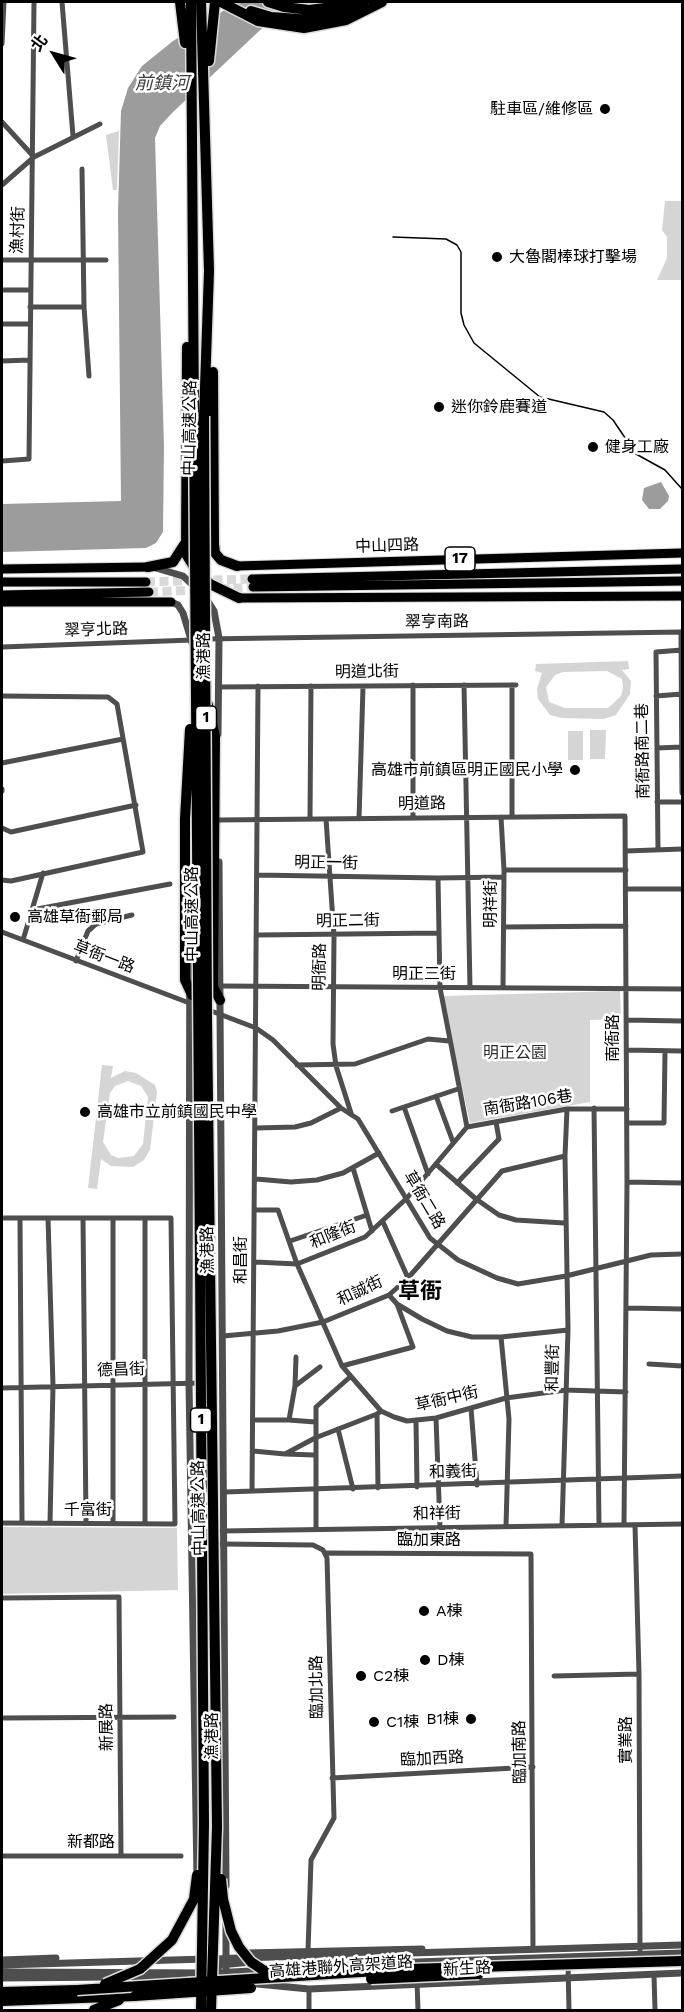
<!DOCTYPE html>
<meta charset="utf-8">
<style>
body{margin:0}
#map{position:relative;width:684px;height:2012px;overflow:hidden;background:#fff;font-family:"Work Sans","Noto Sans TC",sans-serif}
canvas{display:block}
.frame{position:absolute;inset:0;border:3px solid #000;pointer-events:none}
.north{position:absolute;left:24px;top:24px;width:60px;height:60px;-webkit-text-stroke:4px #fff;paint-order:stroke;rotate:307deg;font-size:16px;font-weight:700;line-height:24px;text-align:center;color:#000}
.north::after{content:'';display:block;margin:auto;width:21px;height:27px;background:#000;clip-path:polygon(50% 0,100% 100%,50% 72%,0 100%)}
</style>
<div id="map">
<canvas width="684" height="2012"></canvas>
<div class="frame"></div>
<div class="north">北</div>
</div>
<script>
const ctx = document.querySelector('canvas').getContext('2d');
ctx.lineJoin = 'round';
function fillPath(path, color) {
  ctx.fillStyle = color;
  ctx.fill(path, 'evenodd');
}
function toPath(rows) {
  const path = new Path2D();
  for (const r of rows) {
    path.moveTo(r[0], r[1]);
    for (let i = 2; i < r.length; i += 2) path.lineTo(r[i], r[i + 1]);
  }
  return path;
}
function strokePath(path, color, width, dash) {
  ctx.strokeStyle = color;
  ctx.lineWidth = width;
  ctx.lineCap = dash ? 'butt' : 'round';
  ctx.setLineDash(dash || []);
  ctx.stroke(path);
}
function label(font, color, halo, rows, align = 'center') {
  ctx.font = font + ' "Work Sans","Noto Sans TC",sans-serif';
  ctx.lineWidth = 5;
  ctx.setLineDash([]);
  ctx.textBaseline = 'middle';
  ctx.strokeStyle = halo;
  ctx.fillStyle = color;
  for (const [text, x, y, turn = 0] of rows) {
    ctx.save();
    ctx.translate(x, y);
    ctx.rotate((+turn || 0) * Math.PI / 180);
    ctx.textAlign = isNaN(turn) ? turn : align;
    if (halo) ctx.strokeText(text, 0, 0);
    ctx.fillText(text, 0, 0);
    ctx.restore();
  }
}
const green = toPath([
 [119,131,117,190,113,190,106,135],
 [665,201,682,201,682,280,657,280,667,258,667,237,662,230],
 [628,661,629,669,622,670,631,681,630,694,616,715,604,719,562,718,550,715,538,699,537,689,542,673,535,671,536,664],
 [607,671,622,679,623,687,621,696,608,708,565,708,549,702,546,687,555,675,563,672],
 [590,730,606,730,605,759,590,759],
 [568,731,583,731,583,760,568,760],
 [620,991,621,1019,590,1020,590,1102,470,1123,442,996],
 [102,1065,113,1066,111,1078,125,1071,136,1073,155,1085,157,1092,150,1150,144,1160,133,1167,111,1166,101,1159,97,1189,88,1188],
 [128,1081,141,1086,148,1097,143,1144,134,1156,118,1158,111,1155,103,1142,110,1093,115,1086],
 [2,1527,177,1528,178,1590,2,1594]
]);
const water = toPath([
 [238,2,290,2,173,112,160,126,155,138,164,446,163,532,156,543,146,548,2,552,2,504,121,501,118,211,121,111,128,88,142,66,173,41],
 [661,482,669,496,668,501,660,509,649,509,642,500,644,488]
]);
const primaryTunnel = toPath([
 [146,582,252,579],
 [220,589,253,587],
 [149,592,200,590]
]);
const minor = toPath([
 [62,2,73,136],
 [2,44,4,2],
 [2,122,34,157],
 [82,169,84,307,89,376],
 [2,185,34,157,100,124],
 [2,260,106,260],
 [2,290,30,290],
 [30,307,84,307],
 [2,324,30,324],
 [2,361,30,360],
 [2,461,29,459,34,2],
 [681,632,682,793],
 [204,639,682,632],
 [2,647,192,640],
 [464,685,470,988],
 [218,687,516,685],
 [2,696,108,697,117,704,143,852,11,881,2,880],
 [656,696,682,694],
 [657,748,682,747],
 [2,763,123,739],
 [2,789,2,791],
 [657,802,682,802],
 [501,817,504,870],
 [512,817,512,685],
 [413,818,413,685],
 [310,819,311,686],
 [326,819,334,936,333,1044,336,1066,351,1113],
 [359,819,363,687],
 [219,820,625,816,627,1182,624,1525],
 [2,828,11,832,136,805],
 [658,850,656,652,682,650],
 [626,851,682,849],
 [257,875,438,878,440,988,467,1127,567,1109,627,1109],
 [438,878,504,877],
 [626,889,682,889],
 [32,910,170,884],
 [504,927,626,926],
 [2,932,192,1004],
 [258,935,438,933],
 [23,940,43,873],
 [76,961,88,931,96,924,132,915],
 [221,986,682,989],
 [503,988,504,870,626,870],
 [206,1009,256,1028,273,1040,341,1108,358,1119,430,1238,458,1260,497,1278,518,1284,566,1276,651,1255,682,1254],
 [627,1020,682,1021],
 [627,1050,682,1051],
 [297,1065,355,1064,428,1039,449,1041],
 [436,1096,453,1142],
 [594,1108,599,1525],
 [392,1111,404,1107],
 [627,1123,664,1123,665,1051],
 [256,1128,295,1127,311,1123,341,1108],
 [565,1156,567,1109],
 [437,1165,476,1199,499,1215,516,1220,564,1223],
 [353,1168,372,1231],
 [428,1174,404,1107,458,1089],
 [256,1179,291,1182,317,1180,343,1173,379,1153],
 [627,1182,682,1183],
 [457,1183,499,1139,496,1122],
 [255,1210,278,1210,297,1264,342,1366,381,1411,394,1417,407,1421,436,1418,506,1398,566,1390,626,1392],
 [2,1218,171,1218,175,1524,2,1523],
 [20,1218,22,1523],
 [48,1218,53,1386,50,1523],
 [83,1218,86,1523],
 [145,1218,145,1523],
 [383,1222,408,1278],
 [290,1241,367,1215],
 [255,1262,297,1264,365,1237,407,1198,467,1127],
 [389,1295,397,1304,422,1319,447,1331,472,1337,501,1337,568,1330],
 [627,1308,682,1309],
 [223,1336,278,1331,323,1322,389,1295,408,1278,502,1171,565,1156,568,1330,562,1526],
 [501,1337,509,1419,506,1526],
 [649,1364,682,1366],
 [342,1366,413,1347,397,1304],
 [295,1386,320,1367],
 [2,1388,200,1383],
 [471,1408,477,1485],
 [436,1418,440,1527],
 [253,1420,289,1420,295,1386,296,1357],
 [289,1420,315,1422],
 [416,1420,417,1487],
 [338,1429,353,1489],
 [253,1451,285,1454,315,1438,377,1414],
 [286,1454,314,1455],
 [378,1488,377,1414,380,1412],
 [252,1491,258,686],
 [225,1492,682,1476],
 [113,1523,113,1218],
 [635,1525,639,1674,640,1950],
 [316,1529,316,1407,350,1377],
 [222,1531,682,1524],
 [222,1544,313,1545,323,1550,327,1558,334,1818,311,1860,308,1951],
 [326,1553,531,1554,533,1950],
 [2,1598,119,1597,121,1856],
 [554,1676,639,1674],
 [2,1718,174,1717],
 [332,1778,533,1767],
 [2,1856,181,1856],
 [568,1964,569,2010],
 [654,1975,655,2010],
 [417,1982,418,2010],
 [309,1989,309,2010]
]);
const tertiary = toPath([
 [156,568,183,576,196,588],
 [206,598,214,611,219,638,218,734],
 [171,602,178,605,183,613,192,643],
 [190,852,189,1382,197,1879],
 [219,862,226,1886],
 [226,1924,226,1973],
 [247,1953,422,1949],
 [2,1960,56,1958],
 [2,1965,682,1945],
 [2,1972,214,1973,417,1962,682,1953],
 [214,1973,220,1965,251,1962],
 [127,1977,185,1978],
 [2,1978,116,1977],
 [247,1983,309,1989,682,1973]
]);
const primary = toPath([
 [237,566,682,553],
 [2,569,148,567],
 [252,579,682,569],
 [2,582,146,582],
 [253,587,682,581],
 [2,595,149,592],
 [239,598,682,596],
 [2,602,171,602]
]);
const motorway = toPath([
 [180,2,185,43],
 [191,2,194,418],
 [201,2,209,271,204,416],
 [221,2,258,21,304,28,346,20,382,2],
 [268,2,284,7,309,10,325,8,344,2],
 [251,11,271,17,311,20,344,11,363,2],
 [209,61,215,2],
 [187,347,186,554,197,572,210,584,239,598],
 [213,372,214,544,215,553,221,560,237,566],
 [148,567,173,562,184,545],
 [208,705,215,737,213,987,220,1000],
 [185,868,185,980,192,995],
 [2,1992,77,1990],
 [2,2001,135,1996],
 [94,2010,119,2000]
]);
const tram = toPath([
 [393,237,446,239,457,245,461,252,461,313,464,325,474,343,540,397,604,412,613,420,636,454,665,470,682,489]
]);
const motorwayBridge = toPath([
 [204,416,207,1019,217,1827,211,2010],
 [194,418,204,1824,201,2010],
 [185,868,185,819,190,729],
 [221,1879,223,1899,231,1931,239,1947,251,1962,263,1970,282,1976],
 [371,1979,479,1974],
 [105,1984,140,1969,172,1940,194,1899,197,1875],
 [77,1990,408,1969,682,1961],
 [135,1996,251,1988]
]);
const markers = [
 [605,109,6,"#000"],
 [497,257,6,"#000"],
 [439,407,6,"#000"],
 [593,447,6,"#000"],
 [575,770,6,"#000"],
 [15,917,6,"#000"],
 [85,1112,6,"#000"],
 [424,1611,6,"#000"],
 [425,1660,6,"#000"],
 [361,1676,6,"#000"],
 [471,1719,6,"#000"],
 [374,1722,6,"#000"]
];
const shields = [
 [460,559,30],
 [206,718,21],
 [201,1420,21]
];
const shieldNames = [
 ["17",460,559],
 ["1",206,718],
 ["1",201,1420]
];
const poiNames = [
 ["駐車區/維修區",593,109,"right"],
 ["大魯閣棒球打擊場",509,257],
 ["迷你鈴鹿賽道",451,407],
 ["健身工廠",605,447],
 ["高雄市前鎮區明正國民小學",563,770,"right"],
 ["高雄草衙郵局",27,917],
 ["高雄市立前鎮國民中學",97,1112],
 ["A棟",436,1611],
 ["D棟",437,1660],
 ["C2棟",373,1676],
 ["B1棟",459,1719,"right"],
 ["C1棟",386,1722]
];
const streetNames = [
 ["漁村街",18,230,-88],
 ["中山高速公路",190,428,-89],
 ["中山四路",387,546,-2],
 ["翠亨南路",437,622,-1],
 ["翠亨北路",96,630,-2],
 ["漁港路",204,656,-90],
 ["明道北街",367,672,-1],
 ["南衙路南二巷",643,751,-91],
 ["明道路",422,804,-1],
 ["明正一街",326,863,1],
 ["明祥街",491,904,-90],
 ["中山高速公路",192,914,-90],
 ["明正二街",348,921,-1],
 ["草衙一路",104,957,21],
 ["明衙路",320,967,-89],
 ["明正三街",424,974],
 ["南衙路",613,1038,-90],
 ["南衙路106巷",528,1103,-9],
 ["草衙二路",424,1200,59],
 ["和隆街",333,1235,-22],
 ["漁港路",208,1250,-91],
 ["和昌街",241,1260,-90],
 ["和誠街",360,1291,-25],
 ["和豐街",553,1368,-89],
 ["德昌街",121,1370,-2],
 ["草衙中街",447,1399,-13],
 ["和義街",453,1472,-2],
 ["中山高速公路",199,1508,-91],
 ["千富街",88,1510],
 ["和祥街",437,1514,-1],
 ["臨加東路",429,1540],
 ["臨加北路",317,1687,-91],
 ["新展路",107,1727,-91],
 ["漁港路",212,1736,-90],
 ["實業路",626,1740,-90],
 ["臨加南路",520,1752,-91],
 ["臨加西路",432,1759,-3],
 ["新都路",91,1842],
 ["高雄港聯外高架道路",341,1967,-4],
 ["新生路",467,1969,-3]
];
const parkNames = [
 ["明正公園",515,1053]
];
const waterNames = [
 ["前鎮河",162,84]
];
const districtNames = [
 ["草衙",420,1292]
];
fillPath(green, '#d5d5d5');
fillPath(water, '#9c9c9c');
strokePath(primaryTunnel, '#d9d9d9', 9, [9, 4.5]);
strokePath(primary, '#dbdbdb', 11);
strokePath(motorway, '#dbdbdb', 13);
strokePath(minor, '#4e4e4e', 5);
strokePath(tertiary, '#4e4e4e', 7);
strokePath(primary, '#000', 9);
strokePath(motorway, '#000', 10);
strokePath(tram, '#000', 1.5);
strokePath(motorwayBridge, '#dbdbdb', 13, []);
strokePath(motorwayBridge, '#000', 10);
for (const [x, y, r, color] of markers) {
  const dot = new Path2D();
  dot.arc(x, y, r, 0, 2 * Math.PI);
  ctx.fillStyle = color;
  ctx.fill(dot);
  strokePath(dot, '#fff', 2);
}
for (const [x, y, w] of shields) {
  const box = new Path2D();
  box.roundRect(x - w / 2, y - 12, w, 24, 4.5);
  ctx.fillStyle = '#fff';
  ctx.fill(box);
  strokePath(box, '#000', 1.5);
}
label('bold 15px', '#000', null, shieldNames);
label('16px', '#000', '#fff', poiNames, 'left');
label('16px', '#000', '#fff', streetNames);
label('16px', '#2c2c2c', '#fff', parkNames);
label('italic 18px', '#3d3d3d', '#fff', waterNames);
label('bold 22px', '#000', '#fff', districtNames);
</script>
